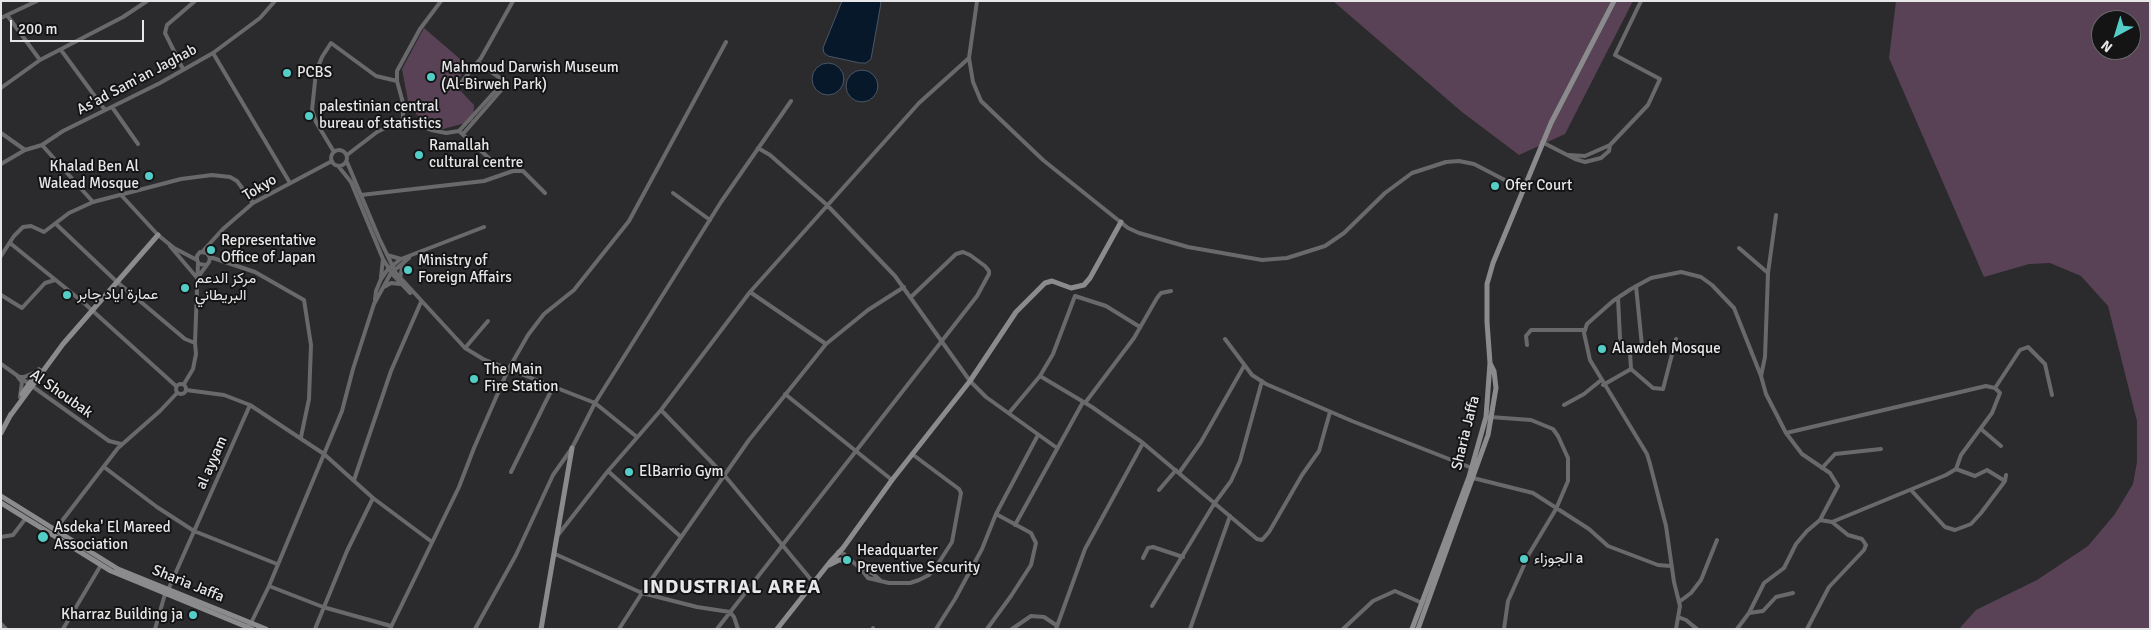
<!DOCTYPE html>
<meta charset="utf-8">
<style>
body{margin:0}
#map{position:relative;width:2151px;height:630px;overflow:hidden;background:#2b2b2e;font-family:Signika,sans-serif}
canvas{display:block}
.frame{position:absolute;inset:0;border:2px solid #e7e7e9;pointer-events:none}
.north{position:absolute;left:2091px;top:10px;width:50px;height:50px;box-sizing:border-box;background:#141415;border:1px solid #68686a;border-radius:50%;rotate:219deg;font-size:14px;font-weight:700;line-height:20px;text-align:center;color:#e7e7e9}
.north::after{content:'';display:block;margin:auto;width:18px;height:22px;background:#54cdc7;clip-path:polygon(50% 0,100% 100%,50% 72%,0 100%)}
.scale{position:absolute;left:10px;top:20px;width:134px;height:22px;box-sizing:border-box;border:2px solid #e7e7e9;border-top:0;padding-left:6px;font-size:15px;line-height:18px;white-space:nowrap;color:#e7e7e9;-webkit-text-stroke:4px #141415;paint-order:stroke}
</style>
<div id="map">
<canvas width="2151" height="630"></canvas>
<div class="frame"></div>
<div class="north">N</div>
<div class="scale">200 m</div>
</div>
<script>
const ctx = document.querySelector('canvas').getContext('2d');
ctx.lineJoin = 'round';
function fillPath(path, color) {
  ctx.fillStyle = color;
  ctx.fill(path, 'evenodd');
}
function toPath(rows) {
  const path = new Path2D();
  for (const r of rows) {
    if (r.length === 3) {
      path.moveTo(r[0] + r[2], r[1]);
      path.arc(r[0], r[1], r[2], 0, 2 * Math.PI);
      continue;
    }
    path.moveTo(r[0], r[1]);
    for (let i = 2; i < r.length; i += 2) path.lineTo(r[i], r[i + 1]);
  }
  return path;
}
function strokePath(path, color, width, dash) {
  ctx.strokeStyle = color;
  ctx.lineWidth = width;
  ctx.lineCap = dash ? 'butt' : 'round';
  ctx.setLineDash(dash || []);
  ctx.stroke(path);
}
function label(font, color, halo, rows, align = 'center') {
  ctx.font = font + ' Signika,Vazirmatn,sans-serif';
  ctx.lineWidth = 4;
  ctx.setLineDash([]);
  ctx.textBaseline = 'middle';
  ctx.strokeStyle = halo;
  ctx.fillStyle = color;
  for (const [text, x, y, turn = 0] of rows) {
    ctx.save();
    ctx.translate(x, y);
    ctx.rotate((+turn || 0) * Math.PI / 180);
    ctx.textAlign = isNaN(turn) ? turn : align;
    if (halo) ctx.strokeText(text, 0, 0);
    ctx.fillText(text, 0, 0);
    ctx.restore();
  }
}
const green = toPath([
 [1333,1,1633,1,1565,134,1519,155,1462,112],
 [1896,1,2150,1,2150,629,1959,629,1976,610,2037,580,2088,546,2115,514,2133,484,2137,462,2137,421,2108,306,2081,276,2050,263,2029,264,1984,277,1889,58],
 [2101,20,2131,20,2131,50,2101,50],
 [424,28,467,65,455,85,474,105,473,121,443,129,420,118,409,106,402,69]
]);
const water = toPath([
 [842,1,879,1,881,3,871,59,866,63,860,63,828,56,824,53,823,48,842,1],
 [828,79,16],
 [862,86,16]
]);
const street = toPath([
 [977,1,969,58,973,82,981,101,1043,160,1128,228,1139,233,1188,247,1262,260,1287,258,1325,246,1344,233,1385,193,1412,173,1446,162,1459,161,1474,164,1524,190],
 [7,15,37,1],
 [1,18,7,15,40,60],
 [61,50,105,110],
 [213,53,290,183],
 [183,69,165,33,167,25,195,1],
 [460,84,481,58,513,1],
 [1,88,40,60,123,17,147,1],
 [112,107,138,144],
 [403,119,403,103,397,81,397,71,420,29,441,1],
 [459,131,498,88,500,78],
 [1,133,25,150],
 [463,134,504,87,503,80,478,63],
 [1542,142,1575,159,1585,162,1601,158,1609,151,1610,145],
 [42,145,93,202],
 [758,148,770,155,827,205,895,276,970,381,986,397,1057,448],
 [339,158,8],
 [334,152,316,122,312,110,316,72,322,57,331,43,376,76,397,81],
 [347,155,377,132,403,119,431,130,446,133,459,131,491,160],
 [1568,155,1585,156,1610,145,1648,105,1660,79,1615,55,1641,1],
 [347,162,379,238,396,273,465,348,483,359,595,403,637,437],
 [1,164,25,150,42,145,63,131,160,83,213,53,260,18,275,1],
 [339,167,351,182,383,259,393,275,410,293],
 [673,193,710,220],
 [361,195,484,181,513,171,523,171,545,193],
 [122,196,158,235,174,248,197,260],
 [56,224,116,281,185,339,195,343],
 [10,243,84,303,176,386],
 [170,246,198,279],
 [1739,248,1768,273],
 [202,252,223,229,253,203,332,161],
 [387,255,401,259],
 [1,256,14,236,23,227,31,226,44,232,69,213,93,202,181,179,212,175,230,177,237,181,253,203],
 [210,257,255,272,304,300,311,345,309,399,301,437],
 [198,277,209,262,210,258,207,253,200,252,197,256,197,260,199,264,206,265],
 [381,277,383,259],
 [400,278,403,263],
 [384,287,391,283,400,284],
 [750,292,826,344],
 [1,295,22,308,45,283,55,280],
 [1618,298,1620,338,1623,345,1630,352,1631,369],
 [375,300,376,291,381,279,388,269,401,259,484,227],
 [1225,339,1252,375,1266,384,1352,421,1472,468],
 [1527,345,1526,336,1531,330,1585,330],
 [465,348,488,321],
 [1630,352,1636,351,1642,346,1636,286],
 [1,364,109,441,121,444],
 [1040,376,1053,354,1075,296,1106,306,1140,327],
 [1761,376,1765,357,1768,273,1776,215],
 [181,389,5],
 [184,384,193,369,196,354,195,343,198,263],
 [1603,385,1631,369,1653,388,1663,389,1676,339],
 [1995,388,2020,350,2028,347,2045,364,2052,395],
 [186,390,224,395,250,405,324,454,373,498,432,542],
 [785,394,892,480],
 [20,397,22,382,18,377,24,377,36,372],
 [1085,403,1134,338,1157,298,1161,293,1171,291],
 [1564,405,1584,394,1600,381],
 [661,410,725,476,813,582],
 [1009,413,1040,376,1092,407,1143,443,1257,539,1262,540,1269,532,1302,475,1319,451,1330,412],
 [1490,417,1531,420,1553,429,1558,436,1568,458,1568,481,1556,509,1529,554,1508,601,1504,629],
 [1981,429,2001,446],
 [1786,433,1986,386,1995,388,2000,393,1992,413,1961,455,1956,469,1946,475,1832,522],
 [104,467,157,507,194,531,277,564],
 [1822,468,1835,454,1881,449],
 [1956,469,1975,476,1987,470,2005,481],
 [608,471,681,537],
 [511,472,553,387],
 [1179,473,1201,442,1244,366],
 [1473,478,1533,493,1589,529,1608,546,1658,565,1671,566],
 [354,480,391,371,421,302],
 [1159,490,1176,470],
 [1911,490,1945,527,1955,530,1971,524,1981,513,2005,481,2006,475],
 [1015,525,1083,402],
 [55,530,118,448,160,411,177,393],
 [558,535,608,471,661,410,750,292,919,103,969,58],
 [1,537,13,535,26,518],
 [838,552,844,554,862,570],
 [555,554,642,593,697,607,730,612],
 [1143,558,1148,548,1153,547,1183,557],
 [880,580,872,573,862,570,868,578,889,583,910,583,919,580,929,575,936,567,952,542,961,493,959,489,912,454],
 [269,586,342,411,353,369,374,304,391,273,409,258],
 [168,590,250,405],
 [1679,602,1691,593,1701,580,1717,540],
 [1152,606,1214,504,1231,481,1240,461,1262,381],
 [730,612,734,617,738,629],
 [1749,613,1763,611,1776,597,1793,593],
 [1678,617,1686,620,1697,629],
 [1,624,6,629],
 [63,629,101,565],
 [155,629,165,594],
 [245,629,251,623,269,586,323,607,391,626],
 [315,629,347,551,373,498],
 [390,629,459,487,474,448,508,370,528,335,544,314,574,290,629,221,726,42],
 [475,629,516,555,553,475,572,448,595,403,721,202,791,101],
 [619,629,642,593,749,440,826,344,868,310,904,287],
 [717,629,977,296,989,274,989,271,985,266,970,255,963,252,956,254,911,297],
 [873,629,873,628],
 [936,629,955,599,982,549,996,514,1038,435],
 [987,629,1011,596,1031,565,1036,543,1031,533,996,514],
 [1012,629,1031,616,1044,617,1056,625],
 [1056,629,1085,549,1143,443],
 [1190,629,1230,516],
 [1343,629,1373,601,1395,591,1422,603],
 [1676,629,1680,606,1674,582,1666,526,1650,464,1647,454,1590,360,1584,333,1587,324,1613,301,1631,289,1651,278,1681,272,1701,277,1712,285,1734,308,1761,376,1766,394,1786,433,1802,454,1830,473,1838,486,1820,520,1807,531,1796,544,1784,568,1764,583,1749,613,1737,629],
 [1807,629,1829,587,1864,550,1866,545,1862,539,1848,535,1832,522,1820,520]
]);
const secondary = toPath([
 [22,394,39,370],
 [10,416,63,344,158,235],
 [1,433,11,414],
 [1,496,118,569,266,629],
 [1,503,111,571,252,629],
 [829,565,839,560,849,560],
 [541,629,572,448],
 [777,629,830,562,843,548,892,480,970,381,1016,312,1045,283,1052,281,1071,288,1084,285,1090,278,1121,222],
 [1412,629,1469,477,1486,417,1490,363,1487,322,1487,284,1493,263,1551,123,1614,1],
 [1418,629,1488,435,1496,388,1494,371,1490,363]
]);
const markers = [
 [287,73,5,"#54cdc7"],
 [431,77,5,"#54cdc7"],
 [309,116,5,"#54cdc7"],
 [419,155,5,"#54cdc7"],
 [149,176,5,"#54cdc7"],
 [1495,186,5,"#54cdc7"],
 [211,250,5,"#54cdc7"],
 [408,270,5,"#54cdc7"],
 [185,288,5,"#54cdc7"],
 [67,295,5,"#54cdc7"],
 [1602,349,5,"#54cdc7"],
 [474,379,5,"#54cdc7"],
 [629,472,5,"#54cdc7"],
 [43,537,6,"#54cdc7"],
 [1524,559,5,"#54cdc7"],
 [847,560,5,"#54cdc7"],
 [193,615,5,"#54cdc7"]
];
const poiNames = [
 ["Mahmoud Darwish Museum",441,68],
 ["(Al-Birweh Park)",441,85],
 ["PCBS",297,73],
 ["palestinian central",319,107],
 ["bureau of statistics",319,124],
 ["Ramallah",429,146],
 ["cultural centre",429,163],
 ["Khalad Ben Al",139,167,"right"],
 ["Walead Mosque",139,184,"right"],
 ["Ofer Court",1505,186],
 ["Representative",221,241],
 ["Office of Japan",221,258],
 ["Ministry of",418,261],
 ["Foreign Affairs",418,278],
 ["مركز الدعم",195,279],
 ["البريطاني",195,296],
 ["عمارة اياد جابر",77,295],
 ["Alawdeh Mosque",1612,349],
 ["The Main",484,370],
 ["Fire Station",484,387],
 ["ElBarrio Gym",639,472],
 ["Asdeka' El Mareed",54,528],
 ["Association",54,545],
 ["Headquarter",857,551],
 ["Preventive Security",857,568],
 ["الجوزاء a",1534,559],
 ["Kharraz Building ja",183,615,"right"]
];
const streetNames = [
 ["As'ad Sam'an Jaghab",137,80,-28],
 ["Tokyo",260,188,-31],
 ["Al Shoubak",61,394,35],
 ["Sharia Jaffa",1466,433,-76],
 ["al ayyam",212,463,-66],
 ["Sharia Jaffa",188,584,22]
];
const districtNames = [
 ["INDUSTRIAL AREA",732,588]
];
fillPath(green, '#594255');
fillPath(water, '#07182b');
strokePath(water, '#4a5664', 1);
strokePath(street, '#69686a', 4);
strokePath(secondary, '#8b8a8c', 5);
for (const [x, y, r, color] of markers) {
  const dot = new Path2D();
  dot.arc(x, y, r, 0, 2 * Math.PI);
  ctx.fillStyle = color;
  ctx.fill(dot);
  strokePath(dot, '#141415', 2);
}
label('15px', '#e7e7e9', '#141415', poiNames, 'left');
label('15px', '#e7e7e9', '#141415', streetNames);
ctx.letterSpacing = '1px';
label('bold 20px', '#e7e7e9', '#141415', districtNames);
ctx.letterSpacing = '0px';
</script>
